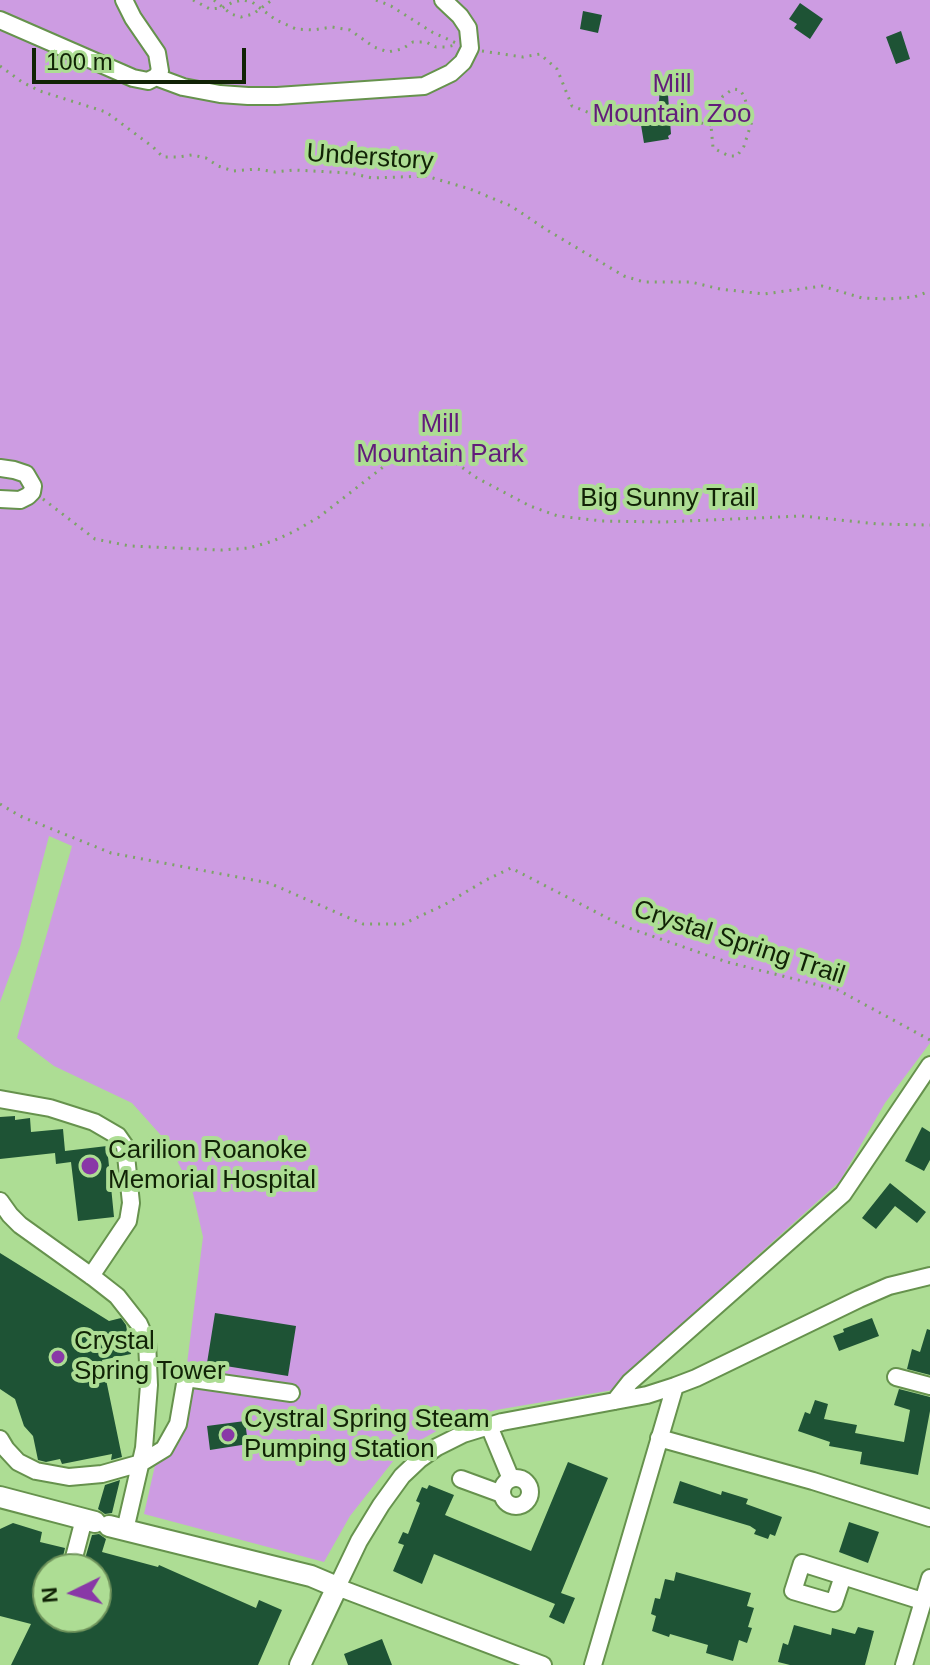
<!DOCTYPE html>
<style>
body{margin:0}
#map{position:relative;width:930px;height:1665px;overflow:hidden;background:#addd94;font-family:Helvetica,sans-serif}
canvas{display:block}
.north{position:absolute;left:32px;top:1553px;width:80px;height:80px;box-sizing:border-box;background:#addd94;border:2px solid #6f935b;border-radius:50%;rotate:265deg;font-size:22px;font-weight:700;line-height:32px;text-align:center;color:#112306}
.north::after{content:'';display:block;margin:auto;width:28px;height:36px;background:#8938a7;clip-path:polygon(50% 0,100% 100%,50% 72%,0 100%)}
.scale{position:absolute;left:32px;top:48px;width:214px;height:36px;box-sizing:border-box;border:4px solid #112306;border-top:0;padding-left:10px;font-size:24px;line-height:28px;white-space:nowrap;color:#112306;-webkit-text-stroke:6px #addd94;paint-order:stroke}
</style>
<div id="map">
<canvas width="930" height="1665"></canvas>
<div class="north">N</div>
<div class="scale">100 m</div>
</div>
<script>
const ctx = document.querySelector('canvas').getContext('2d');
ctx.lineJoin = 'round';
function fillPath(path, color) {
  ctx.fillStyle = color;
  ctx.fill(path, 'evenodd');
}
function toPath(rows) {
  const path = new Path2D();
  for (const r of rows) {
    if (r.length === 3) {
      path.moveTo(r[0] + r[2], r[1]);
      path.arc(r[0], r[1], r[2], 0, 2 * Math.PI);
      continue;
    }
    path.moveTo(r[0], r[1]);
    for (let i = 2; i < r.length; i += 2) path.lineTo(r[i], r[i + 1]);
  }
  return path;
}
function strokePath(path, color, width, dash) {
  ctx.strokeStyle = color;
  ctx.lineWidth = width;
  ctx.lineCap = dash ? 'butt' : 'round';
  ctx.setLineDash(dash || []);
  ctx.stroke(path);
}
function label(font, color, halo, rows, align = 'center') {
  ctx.font = font + ' Helvetica,sans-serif';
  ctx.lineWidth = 8;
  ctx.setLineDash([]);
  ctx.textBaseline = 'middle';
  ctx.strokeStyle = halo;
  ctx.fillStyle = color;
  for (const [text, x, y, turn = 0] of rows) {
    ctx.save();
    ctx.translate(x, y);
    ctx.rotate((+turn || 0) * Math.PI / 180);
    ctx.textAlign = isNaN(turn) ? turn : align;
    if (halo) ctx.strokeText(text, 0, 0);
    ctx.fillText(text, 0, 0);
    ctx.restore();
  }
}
const green = toPath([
 [0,0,930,0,930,1043,885,1103,840,1181,694,1313,613,1390,496,1410,449,1424,401,1451,350,1516,324,1562,144,1514,156,1461,177,1443,203,1237,192,1189,167,1142,132,1103,54,1066,17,1038,72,846,49,836,20,947,0,1002]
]);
const building = toPath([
 [800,3,823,19,810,39,794,28,797,24,789,19],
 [583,11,602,15,598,33,580,29],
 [901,31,910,59,896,64,886,37],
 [660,82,667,82,671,134,668,136,669,139,644,143,641,125,658,121],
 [15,1116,15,1120,30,1118,31,1132,63,1129,65,1151,107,1146,114,1217,78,1221,71,1162,56,1164,55,1153,0,1159,0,1117],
 [922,1127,930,1132,930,1160,924,1171,905,1161],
 [890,1183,926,1212,917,1223,895,1206,876,1229,862,1218],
 [0,1253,109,1321,121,1318,126,1325,131,1354,102,1360,122,1457,111,1460,112,1454,62,1464,60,1459,46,1462,38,1460,33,1436,24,1426,15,1399,0,1389],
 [215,1313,296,1326,288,1376,207,1363],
 [872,1318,879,1336,839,1351,833,1336,844,1332,843,1329],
 [927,1329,930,1330,930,1375,907,1369,912,1349,920,1352],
 [899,1389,930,1397,930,1411,918,1475,860,1464,862,1452,829,1446,830,1442,798,1431,805,1412,810,1414,815,1400,828,1404,824,1419,857,1425,855,1433,904,1442,910,1410,894,1405],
 [245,1421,248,1444,210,1450,207,1426],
 [568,1462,608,1478,561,1593,575,1598,564,1624,549,1617,555,1604,434,1554,422,1584,393,1571,404,1545,398,1543,403,1532,408,1534,420,1503,416,1501,422,1487,427,1489,429,1485,454,1495,445,1515,531,1551],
 [120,1480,112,1513,105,1514,98,1509,105,1485],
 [680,1481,721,1495,722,1491,748,1499,746,1504,782,1517,775,1536,770,1534,768,1539,754,1534,756,1530,750,1526,673,1503],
 [849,1522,879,1532,868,1563,839,1552],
 [13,1523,42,1532,40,1542,65,1548,60,1569,48,1569,48,1617,96,1617,96,1569,82,1569,92,1535,99,1534,106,1539,102,1552,158,1567,159,1565,256,1608,259,1600,282,1610,258,1665,11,1665,31,1624,0,1616,0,1529],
 [676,1572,751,1593,747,1606,754,1608,748,1627,752,1628,747,1643,739,1640,733,1661,706,1653,708,1645,670,1634,669,1637,652,1631,656,1616,651,1614,655,1598,660,1599,665,1579,674,1581],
 [794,1625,831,1635,832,1628,855,1634,858,1627,874,1631,865,1665,790,1665,778,1662,783,1643,788,1645],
 [382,1639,392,1665,348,1665,344,1654]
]);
const path = toPath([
 [193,0,210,9,222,8,233,2,243,0,252,2,276,20,296,29,313,30,332,27,350,30,374,47,388,52,402,49,413,42,426,42,436,47,447,47,455,45],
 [214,0,231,14,241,17,253,14,272,0],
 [376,0,391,6,432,32,456,43],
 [482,51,523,57,540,54,557,69,572,106,618,124,657,114,711,125,717,106,723,96,733,89,740,90,744,96,752,121,744,146,737,156,729,156,713,148,711,125],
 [0,66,22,82,40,91,106,112,153,147,163,157,178,157,192,155,206,158,218,166,233,171,257,169,275,172,294,170,350,173,372,178,426,176,470,189,511,206,547,230,624,276,644,282,691,282,720,289,764,294,822,286,862,298,888,299,914,297,930,291],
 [43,499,95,539,130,546,221,550,249,548,273,541,295,531,319,517,387,464,405,456,430,454,453,461,477,478,530,506,558,516,602,521,664,522,802,516,878,524,930,525],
 [0,804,20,816,111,853,269,883,363,924,403,924,444,905,486,880,511,868,623,926,727,962,838,990,930,1040]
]);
const minor = toPath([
 [124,0,133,18,157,53,160,71,156,77],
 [0,20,133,78,148,81,156,77],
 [156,77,183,87,220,94,248,96,277,96,424,86,451,73,463,62,470,48,468,28,460,16,443,0],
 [0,468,14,470,26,474,33,486,32,492,28,496,20,500,0,499],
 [0,1099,50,1108,94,1122,118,1136,125,1146,131,1203,128,1221,91,1276],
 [0,1201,10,1215,20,1225,94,1278,117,1296,139,1324,147,1342,149,1385,144,1448,125,1530],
 [896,1377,930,1386],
 [615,1401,630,1382,843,1194,930,1065],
 [489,1426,511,1479],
 [659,1438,813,1481,930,1518],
 [0,1439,6,1449,18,1462,36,1471,69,1477,102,1474,141,1463,164,1449,178,1424,186,1378,291,1393],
 [516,1492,14],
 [461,1479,502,1494],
 [71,1569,84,1519],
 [843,1576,834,1603,793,1591,802,1563,843,1576,922,1601],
 [543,1665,337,1587,359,1541,381,1505,402,1476,420,1459,437,1447,463,1434,502,1422,647,1395,675,1386,696,1378,859,1299,889,1286,930,1276],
 [593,1665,675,1386],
 [904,1665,930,1578]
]);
const major = toPath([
 [0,1497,95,1522],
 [109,1526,311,1576,337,1587,300,1665]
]);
const markers = [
 [90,1166,10,"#8938a7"],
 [58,1357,8,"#8938a7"],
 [228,1435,8,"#8938a7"]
];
const parkNames = [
 ["Mill",672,85],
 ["Mountain Zoo",672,115],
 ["Mill",440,425],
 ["Mountain Park",440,455]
];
const streetNames = [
 ["Understory",370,158,4],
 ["Big Sunny Trail",668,499],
 ["Crystal Spring Trail",739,943,18]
];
const poiNames = [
 ["Carilion Roanoke",108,1151],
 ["Memorial Hospital",108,1181],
 ["Crystal",74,1342],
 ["Spring Tower",74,1372],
 ["Cystral Spring Steam",244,1420],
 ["Pumping Station",244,1450]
];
fillPath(green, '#cd9ce2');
fillPath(building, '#1e5335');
strokePath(minor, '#66924d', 20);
strokePath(major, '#66924d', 24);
strokePath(path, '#7da368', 3, [2, 6]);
strokePath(minor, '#fff', 16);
strokePath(major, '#fff', 20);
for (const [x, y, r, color] of markers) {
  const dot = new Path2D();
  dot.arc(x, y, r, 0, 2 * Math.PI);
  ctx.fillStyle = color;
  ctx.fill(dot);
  strokePath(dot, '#addd94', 3);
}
label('26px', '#621c7b', '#addd94', parkNames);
label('26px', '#112306', '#addd94', streetNames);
label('26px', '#112306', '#addd94', poiNames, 'left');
</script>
